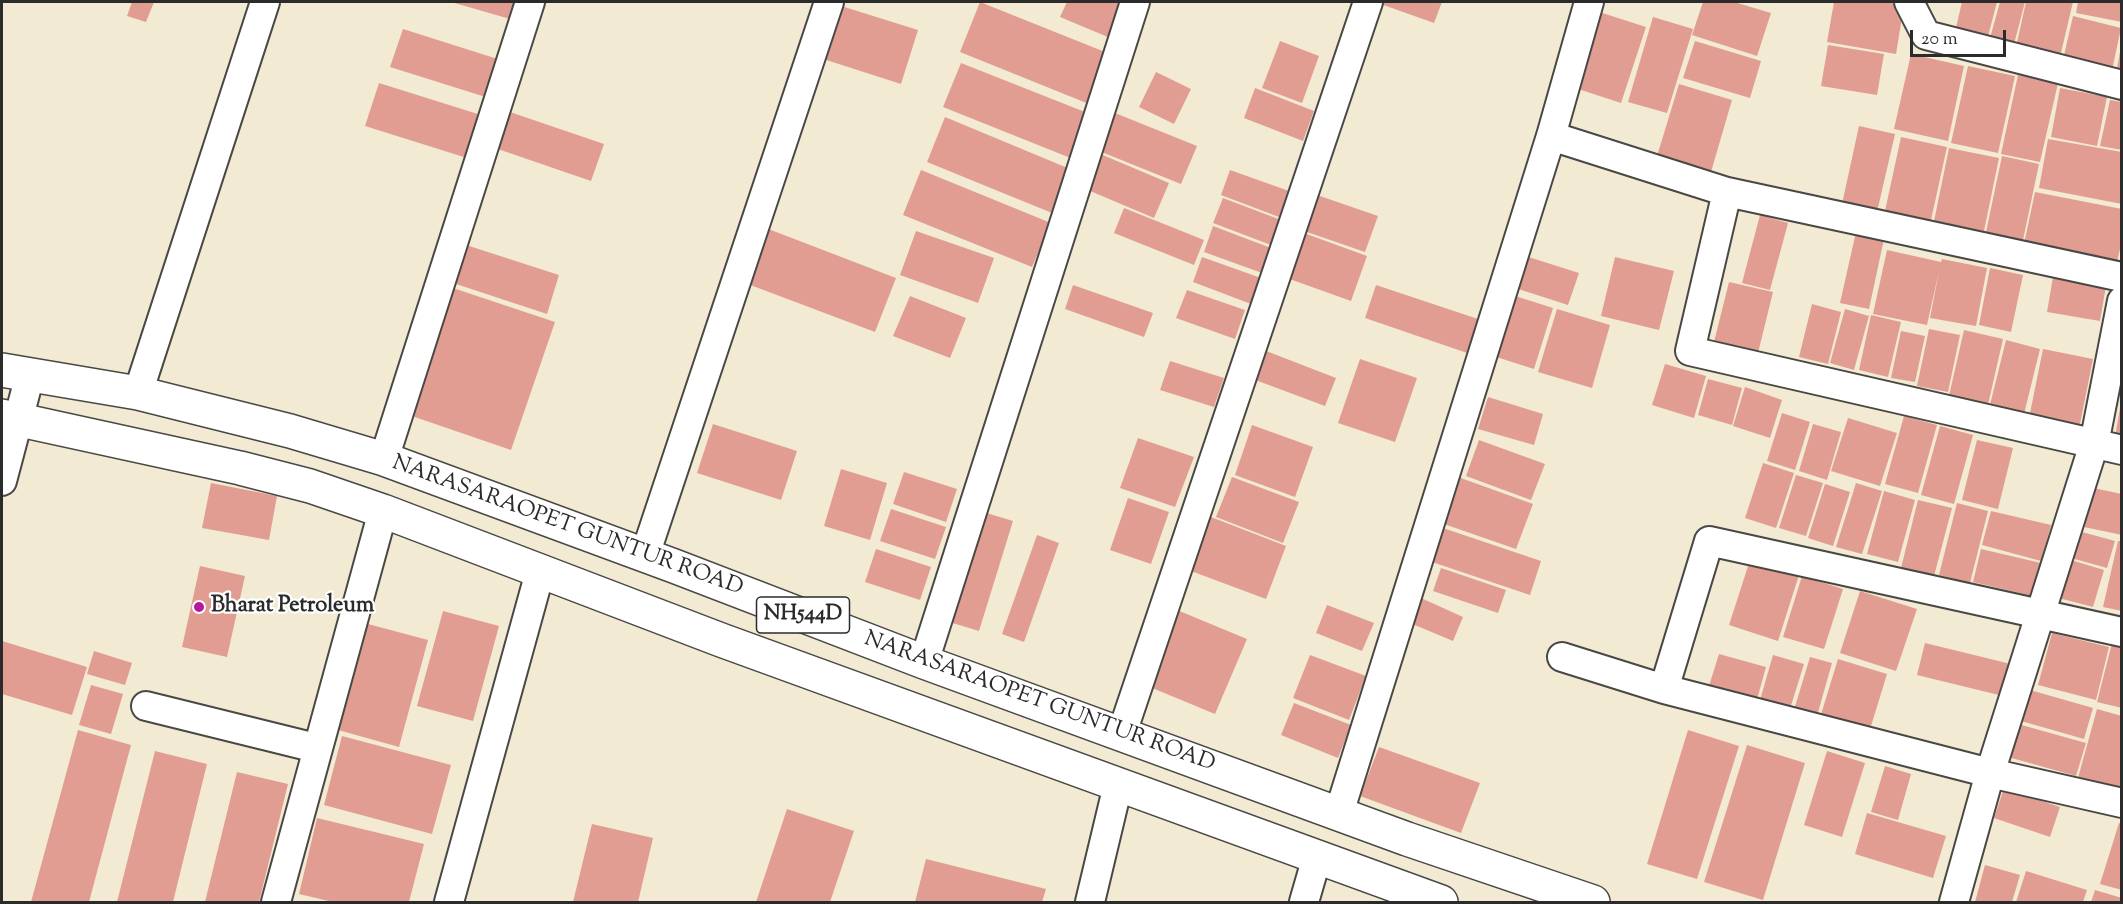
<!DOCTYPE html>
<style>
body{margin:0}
#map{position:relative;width:2123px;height:904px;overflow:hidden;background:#f2ead3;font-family:"Sorts Mill Goudy",serif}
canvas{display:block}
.frame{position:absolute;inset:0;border:3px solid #2b2b2b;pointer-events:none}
.scale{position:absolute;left:1910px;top:30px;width:96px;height:27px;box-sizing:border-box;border:3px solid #2b2b2b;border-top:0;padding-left:8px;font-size:18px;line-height:21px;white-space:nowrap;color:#2b2b2b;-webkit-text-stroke:4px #fff;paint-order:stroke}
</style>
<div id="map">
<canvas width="2123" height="904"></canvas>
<div class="frame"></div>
<div class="scale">20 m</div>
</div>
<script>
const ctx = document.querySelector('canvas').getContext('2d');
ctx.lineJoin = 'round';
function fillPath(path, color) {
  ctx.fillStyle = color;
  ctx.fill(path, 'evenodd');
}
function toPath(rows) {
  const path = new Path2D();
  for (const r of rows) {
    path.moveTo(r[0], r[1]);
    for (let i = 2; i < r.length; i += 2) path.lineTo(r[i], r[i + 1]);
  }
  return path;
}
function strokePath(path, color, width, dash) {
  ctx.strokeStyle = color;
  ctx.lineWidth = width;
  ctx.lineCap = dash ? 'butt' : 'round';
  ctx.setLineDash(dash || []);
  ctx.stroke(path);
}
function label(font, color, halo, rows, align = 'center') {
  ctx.font = font + ' "Sorts Mill Goudy",serif';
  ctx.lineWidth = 4.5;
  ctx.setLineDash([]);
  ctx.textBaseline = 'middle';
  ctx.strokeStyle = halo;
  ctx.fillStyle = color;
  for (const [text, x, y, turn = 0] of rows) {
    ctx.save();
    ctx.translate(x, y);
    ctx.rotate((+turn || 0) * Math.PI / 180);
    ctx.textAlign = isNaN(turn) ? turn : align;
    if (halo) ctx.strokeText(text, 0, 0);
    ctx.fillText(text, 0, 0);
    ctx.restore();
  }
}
const building = toPath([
 [132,2,154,2,146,22,127,16],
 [451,2,515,2,510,19],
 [980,2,1110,54,1089,104,960,52],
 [1067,2,1131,2,1115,40,1060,17],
 [1375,2,1442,2,1434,23],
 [1703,2,1734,2,1771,13,1757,56,1692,35],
 [1834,2,1885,2,1904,5,1896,54,1827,42],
 [1962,2,1997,2,1986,44,1954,36],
 [2000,2,2025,2,2014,44,1990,38],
 [2026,2,2073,2,2060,57,2016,47],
 [2078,2,2122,2,2122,22,2076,13],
 [838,5,918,30,901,84,820,58],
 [1590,9,1646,27,1621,103,1566,85],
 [2073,16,2121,28,2111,75,2062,64],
 [1653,17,1693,29,1667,113,1628,102],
 [403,29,504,61,492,99,390,67],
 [1280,41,1319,56,1302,103,1262,88],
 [1695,41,1761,61,1750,98,1683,78],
 [1828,45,1884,54,1877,95,1821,86],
 [2120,52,2122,52,2122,80,2115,79],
 [1911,54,1964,66,1948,141,1894,129],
 [961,63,1090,114,1073,159,943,107],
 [1968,66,2015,76,1998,153,1951,143],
 [1156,72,1191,89,1174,124,1139,107],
 [2018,75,2058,83,2040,162,2001,154],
 [379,83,481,115,467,158,365,126],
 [1679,84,1732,100,1711,172,1657,156],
 [1255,88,1314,111,1303,141,1244,118],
 [2060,88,2107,97,2097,146,2051,137],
 [2110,100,2122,102,2122,150,2100,146],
 [507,111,604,144,591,181,495,148],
 [1115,113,1197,146,1181,184,1099,151],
 [945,117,1070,169,1052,213,927,162],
 [1859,126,1895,134,1877,212,1842,204],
 [1901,137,1947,147,1931,220,1885,211],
 [2048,139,2122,152,2122,204,2039,188],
 [1949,148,1999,158,1984,231,1934,221],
 [1098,153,1169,183,1154,218,1083,188],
 [2002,156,2039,164,2023,240,1986,232],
 [921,170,1051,223,1032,267,903,215],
 [1230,170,1289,191,1279,217,1221,195],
 [2035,192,2122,209,2122,240,2117,262,2024,244],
 [1317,195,1378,216,1365,252,1304,231],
 [1223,198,1281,220,1271,245,1213,223],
 [1124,208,1204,240,1194,265,1114,233],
 [1760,215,1788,223,1770,290,1742,283],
 [758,225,896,278,875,332,737,280],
 [1213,226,1271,248,1262,273,1204,252],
 [916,231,994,258,978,303,900,275],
 [1301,232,1367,256,1351,301,1284,277],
 [1856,232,1884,239,1869,309,1840,303],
 [463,244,559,275,547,314,450,282],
 [1887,250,1941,262,1942,259,1987,268,1976,326,1930,318,1939,271,1927,325,1873,314],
 [1519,254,1579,273,1568,305,1509,286],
 [1202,257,1261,278,1251,304,1193,282],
 [1615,257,1674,271,1659,330,1601,316],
 [1990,268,2023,275,2011,332,1979,325],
 [2053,277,2106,286,2100,321,2047,312],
 [1729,282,1773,292,1757,357,1713,346],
 [1073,285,1153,313,1144,337,1065,309],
 [1376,285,1484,321,1473,355,1365,318],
 [450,287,555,322,511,450,406,414],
 [1187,290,1245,310,1235,339,1176,318],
 [1509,294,1553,308,1534,369,1490,355],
 [910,296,966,318,950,358,893,336],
 [1812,304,1841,312,1828,364,1799,357],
 [1557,309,1610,325,1592,388,1538,372],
 [1845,309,1869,316,1854,370,1830,363],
 [1871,315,1901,322,1888,377,1859,370],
 [1929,329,1960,335,1948,392,1917,386],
 [1964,330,2003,339,1987,409,1948,400],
 [1901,331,1925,336,1915,382,1891,378],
 [2006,340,2040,349,2023,418,1989,409],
 [1261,349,1336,378,1325,406,1250,378],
 [2043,349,2093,359,2079,429,2029,418],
 [1360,359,1417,378,1395,442,1338,423],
 [1170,361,1224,378,1214,407,1160,390],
 [1665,364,1706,376,1694,418,1652,405],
 [1708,379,1742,388,1732,425,1698,415],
 [1745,387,1782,400,1770,438,1733,426],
 [1488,397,1543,414,1534,445,1478,429],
 [2120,408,2122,409,2122,438,2115,437],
 [1782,413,1810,422,1795,470,1767,461],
 [1904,416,1937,425,1918,493,1885,484],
 [1848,418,1897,433,1880,486,1831,471],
 [713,424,797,451,781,500,697,473],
 [1813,424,1841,432,1827,480,1799,471],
 [1252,425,1313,447,1295,497,1235,475],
 [1940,426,1973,435,1954,504,1921,495],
 [1138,438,1194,457,1175,507,1120,488],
 [1479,440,1545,464,1531,500,1466,476],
 [1977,440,2013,448,1998,509,1962,500],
 [1763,463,1794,473,1776,528,1745,518],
 [841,469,887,483,870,540,824,526],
 [904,472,957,489,946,522,893,504],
 [1796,475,1823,483,1806,536,1779,528],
 [1232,477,1299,502,1283,543,1216,517],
 [1458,477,1533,504,1516,549,1441,523],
 [211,483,277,496,269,540,202,528],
 [1856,483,1882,491,1862,554,1836,547],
 [1825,484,1850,492,1833,546,1808,538],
 [2093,488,2122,494,2122,535,2084,527],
 [1884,491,1915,500,1898,562,1867,554],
 [1128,498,1169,512,1151,564,1110,550],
 [1918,500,1952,508,1934,576,1901,568],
 [1957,503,1988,511,1970,583,1939,575],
 [891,509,946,527,935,559,880,541],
 [980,511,1013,521,979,631,946,621],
 [1991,511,2051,525,2041,561,1982,545],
 [1211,517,1286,546,1266,599,1191,571],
 [1440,527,1541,561,1530,595,1429,561],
 [2071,529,2115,541,2107,568,2064,556],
 [1037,535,1059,543,1024,642,1002,634],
 [2118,541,2122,541,2122,611,2103,607],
 [876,549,931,567,920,600,865,582],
 [1981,549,2041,563,2033,596,1973,582],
 [2061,557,2104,570,2093,607,2051,596],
 [1750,560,1799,575,1778,641,1729,625],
 [200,566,245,576,227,657,182,647],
 [1441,568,1506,590,1498,613,1433,591],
 [1802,576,1843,589,1824,649,1783,637],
 [1860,591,1917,609,1896,671,1840,653],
 [1421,598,1463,617,1453,641,1410,623],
 [1327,605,1374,623,1362,651,1316,633],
 [1177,610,1247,639,1215,714,1145,685],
 [443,611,499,626,473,721,417,706],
 [368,624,428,640,399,747,338,730],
 [2052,633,2109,647,2096,700,2038,685],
 [2,641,87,667,72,715,2,694],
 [1925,643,2011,664,2003,696,1917,675],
 [2112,643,2122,646,2122,708,2097,702],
 [94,651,132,663,125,685,87,674],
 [1719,654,1766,667,1756,703,1708,689],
 [1310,655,1366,676,1349,720,1293,698],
 [1773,655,1804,664,1790,709,1760,700],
 [1810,657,1832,663,1817,716,1794,710],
 [1838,659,1887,674,1868,736,1819,721],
 [91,685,123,694,111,734,79,725],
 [2030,690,2093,708,2084,739,2021,721],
 [1294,703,1351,725,1338,758,1281,735],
 [2097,709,2122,716,2122,790,2078,778],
 [2018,724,2086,743,2076,776,2008,757],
 [78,730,131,745,89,902,31,902],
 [1688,730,1739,746,1697,879,1647,864],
 [342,736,451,765,432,834,324,805],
 [1747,745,1805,763,1763,900,1704,882],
 [1379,747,1480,783,1461,833,1360,796],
 [155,751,207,764,173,902,117,902],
 [1827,751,1865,763,1842,837,1804,825],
 [1885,766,1911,774,1898,820,1871,812],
 [237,772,288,784,259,902,205,902],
 [2004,788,2060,807,2050,837,1994,818],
 [787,809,854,831,830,902,756,902],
 [1867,813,1946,836,1933,878,1855,854],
 [317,818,424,844,409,902,333,902,299,894],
 [2119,823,2122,824,2122,890,2100,884],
 [592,824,653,838,638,902,573,902],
 [926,859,1046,889,1042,902,915,902],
 [1985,865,2020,875,2012,902,1975,902],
 [2026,871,2087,890,2083,902,2016,902],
 [2095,890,2122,898,2122,902,2091,902]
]);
const minor = toPath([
 [1909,2,1926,35,2122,85],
 [1551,136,1727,192,2122,277],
 [1727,192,1690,351,2122,450],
 [138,393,265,2],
 [384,459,530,2],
 [2,481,30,375],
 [645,555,829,2],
 [1562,657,1664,689,1709,541,2122,632],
 [924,662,1135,2],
 [1664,689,1990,773,2122,803],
 [146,706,316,748],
 [1122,733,1368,2],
 [1339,813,1551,136,1589,2],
 [276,902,383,511],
 [449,902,540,572],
 [1090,902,1118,785],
 [1304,902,1317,857],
 [1954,902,1990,773,2094,444,2122,301]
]);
const trunk = toPath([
 [2,370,138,393,290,431,384,459,674,566,924,662,1407,839,1593,902],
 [2,416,240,468,310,486,383,511,721,640,1441,902]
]);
const markers = [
 [199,607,6,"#b5179e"]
];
const shields = [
 [803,615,93]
];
const shieldNames = [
 ["NH544D",803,615]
];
const streetNames = [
 ["NARASARAOPET GUNTUR ROAD",567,527,20],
 ["NARASARAOPET GUNTUR ROAD",1039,703,20]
];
const poiNames = [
 ["Bharat Petroleum",211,607]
];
fillPath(building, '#e29d93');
strokePath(minor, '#494844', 32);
strokePath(trunk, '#494844', 36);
strokePath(minor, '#fff', 28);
strokePath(trunk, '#fff', 33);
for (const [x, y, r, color] of markers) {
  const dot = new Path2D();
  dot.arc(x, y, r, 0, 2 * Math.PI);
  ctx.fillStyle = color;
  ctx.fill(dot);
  strokePath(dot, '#fff', 2);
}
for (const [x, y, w] of shields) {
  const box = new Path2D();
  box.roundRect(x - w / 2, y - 18, w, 36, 4.5);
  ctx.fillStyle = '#fff';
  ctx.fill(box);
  strokePath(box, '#2b2b2b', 1.5);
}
label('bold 21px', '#2b2b2b', null, shieldNames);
label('22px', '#2b2b2b', '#fff', streetNames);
label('bold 22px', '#2b2b2b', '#fff', poiNames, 'left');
</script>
